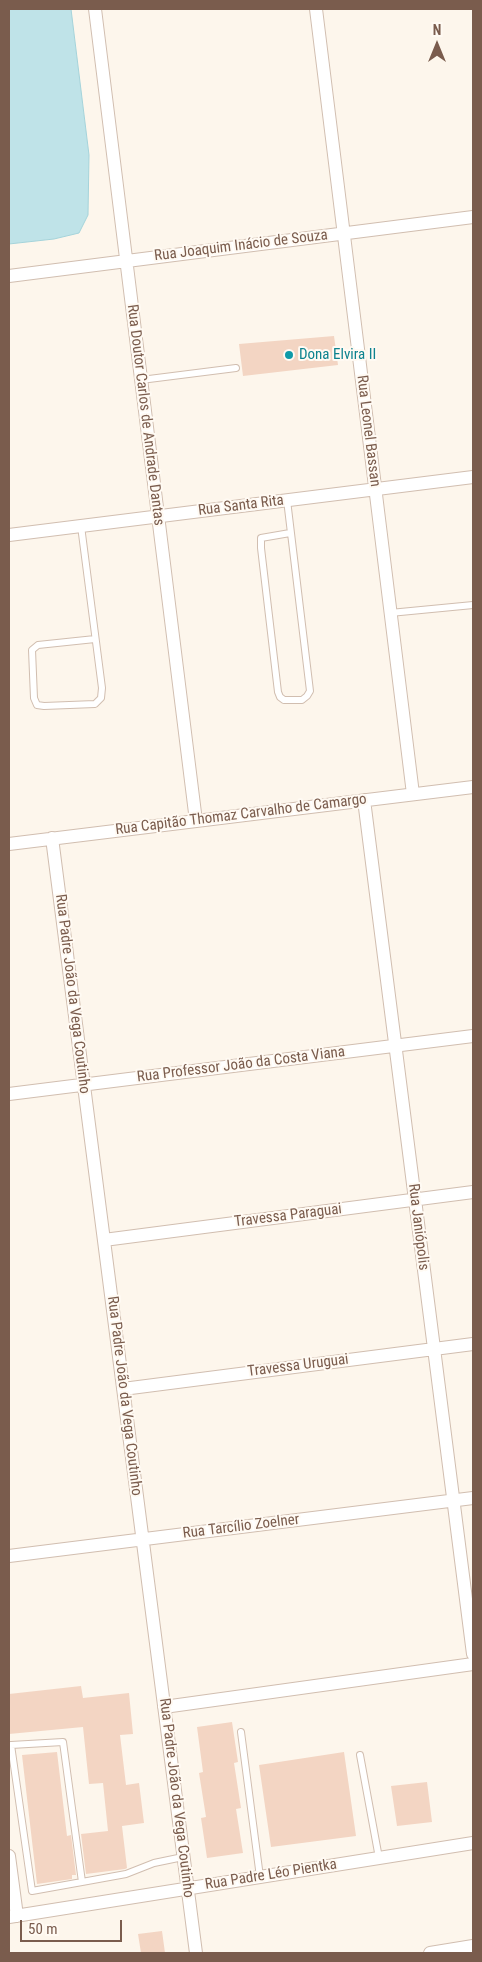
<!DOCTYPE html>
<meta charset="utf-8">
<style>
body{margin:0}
#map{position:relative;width:482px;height:1962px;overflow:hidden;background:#fdf6ec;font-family:"Roboto Condensed",sans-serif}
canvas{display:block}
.frame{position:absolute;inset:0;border:10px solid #7a5c4d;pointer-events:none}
.north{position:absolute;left:412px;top:20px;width:50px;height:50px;-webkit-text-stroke:4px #fffaf3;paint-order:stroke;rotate:0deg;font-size:14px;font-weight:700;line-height:20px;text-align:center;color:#7a5c4d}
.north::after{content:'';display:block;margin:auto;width:18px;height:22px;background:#7a5c4d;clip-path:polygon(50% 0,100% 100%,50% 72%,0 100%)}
.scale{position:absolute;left:20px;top:1920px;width:102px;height:22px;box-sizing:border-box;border:2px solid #7a5c4d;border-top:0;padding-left:6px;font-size:15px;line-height:18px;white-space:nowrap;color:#7a5c4d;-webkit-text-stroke:4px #fffaf3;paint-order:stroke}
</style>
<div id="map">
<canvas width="482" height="1962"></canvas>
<div class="frame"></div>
<div class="north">N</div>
<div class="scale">50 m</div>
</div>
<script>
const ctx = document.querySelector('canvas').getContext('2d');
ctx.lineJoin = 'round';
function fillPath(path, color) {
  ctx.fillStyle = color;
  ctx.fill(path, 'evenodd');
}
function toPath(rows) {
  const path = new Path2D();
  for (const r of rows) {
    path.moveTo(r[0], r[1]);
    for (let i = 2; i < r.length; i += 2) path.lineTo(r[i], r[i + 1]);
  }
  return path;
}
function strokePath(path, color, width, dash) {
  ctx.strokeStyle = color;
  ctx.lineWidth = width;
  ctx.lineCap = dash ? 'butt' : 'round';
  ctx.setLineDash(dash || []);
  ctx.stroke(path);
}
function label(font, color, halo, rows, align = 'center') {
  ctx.font = font + ' "Roboto Condensed",sans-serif';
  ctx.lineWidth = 4;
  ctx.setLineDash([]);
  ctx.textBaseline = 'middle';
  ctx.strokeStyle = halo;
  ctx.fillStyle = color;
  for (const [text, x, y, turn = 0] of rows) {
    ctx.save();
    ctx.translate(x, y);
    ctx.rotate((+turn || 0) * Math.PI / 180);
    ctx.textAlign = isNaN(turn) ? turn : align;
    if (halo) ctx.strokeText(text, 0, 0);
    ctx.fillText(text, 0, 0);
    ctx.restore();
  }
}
const water = toPath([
 [9,9,71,9,89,155,88,215,79,233,54,239,9,244,9,9]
]);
const building = toPath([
 [334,336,338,365,243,376,239,344],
 [81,1686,83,1698,129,1693,133,1734,120,1735,126,1785,139,1783,144,1823,122,1826,127,1868,125,1869,86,1874,81,1834,108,1831,103,1783,89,1784,83,1727,9,1734,9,1694],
 [232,1722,238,1762,234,1763,241,1808,236,1809,243,1853,207,1858,201,1818,206,1817,199,1773,203,1772,197,1727],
 [57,1752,67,1836,71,1835,76,1875,72,1875,72,1879,37,1884,22,1755],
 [344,1752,356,1836,271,1847,259,1765],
 [427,1782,432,1822,397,1826,391,1786],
 [162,1931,165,1953,141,1953,138,1934]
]);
const lane = toPath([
 [141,380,236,368],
 [287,500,310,691,307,696,302,700,284,700,280,697,278,692,261,548,261,538,290,533],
 [81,526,102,688,101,698,95,704,44,706,37,705,34,698,32,650,38,645,95,639],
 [390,613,473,605],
 [241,1732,260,1877],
 [360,1755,379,1858],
 [82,1882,63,1742,11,1745,32,1891,82,1882,126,1874,154,1863,183,1857]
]);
const street = toPath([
 [95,9,196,821],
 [316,9,413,794],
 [9,276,473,217],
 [9,535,473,477],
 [364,800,473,1654],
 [52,838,196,1953],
 [9,844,473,787],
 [9,1094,473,1036],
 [104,1240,473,1192],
 [123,1389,473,1344],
 [9,1556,473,1498],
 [164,1707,473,1664],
 [9,1856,17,1916],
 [9,1917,473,1843],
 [430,1953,473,1946]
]);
const markers = [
 [289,355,5,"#0f9aa8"]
];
const streetNames = [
 ["Rua Joaquim Inácio de Souza",241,246,-7],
 ["Rua Doutor Carlos de Andrade Dantas",145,415,83],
 ["Rua Leonel Bassan",368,431,83],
 ["Rua Santa Rita",241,506,-7],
 ["Rua Capitão Thomaz Carvalho de Camargo",241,815,-7],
 ["Rua Padre João da Vega Coutinho",72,994,83],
 ["Rua Professor João da Costa Viana",241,1065,-7],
 ["Travessa Paraguai",288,1216,-7],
 ["Rua Janiópolis",418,1227,83],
 ["Travessa Uruguai",298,1366,-7],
 ["Rua Padre João da Vega Coutinho",124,1396,83],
 ["Rua Tarcílio Zoelner",241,1527,-7],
 ["Rua Padre João da Vega Coutinho",176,1798,83],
 ["Rua Padre Léo Pientka",271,1875,-9]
];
const cultureNames = [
 ["Dona Elvira II",299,355]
];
fillPath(water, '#bfe3e8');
strokePath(water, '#a5d3da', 1);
fillPath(building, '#f3d5c3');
strokePath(lane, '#d1beb0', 8);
strokePath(street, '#d1beb0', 14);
strokePath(lane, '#fff', 6);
strokePath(street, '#fff', 12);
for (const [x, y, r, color] of markers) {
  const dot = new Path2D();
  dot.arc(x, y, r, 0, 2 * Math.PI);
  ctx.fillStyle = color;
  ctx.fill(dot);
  strokePath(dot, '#fffaf3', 2);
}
label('15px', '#7a5c4d', '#fffaf3', streetNames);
label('15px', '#0d838f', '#fffaf3', cultureNames, 'left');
</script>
